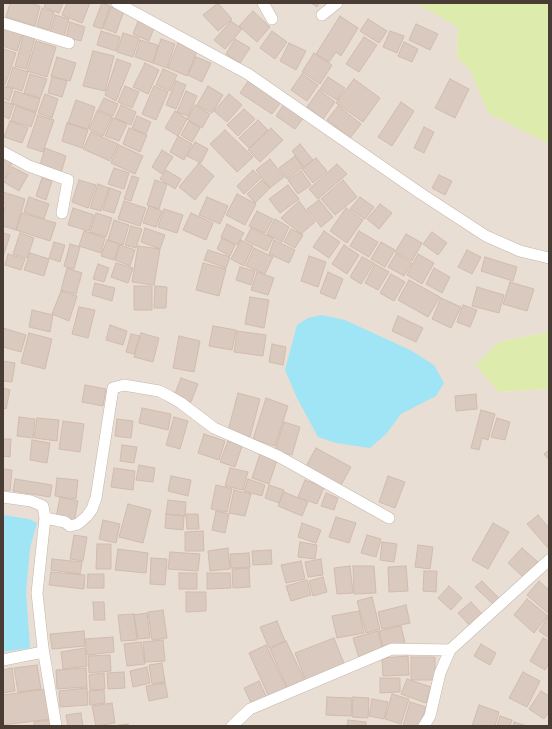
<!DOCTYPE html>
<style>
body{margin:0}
#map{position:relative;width:552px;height:729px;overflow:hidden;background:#f4ede7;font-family:Lato,sans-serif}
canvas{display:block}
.frame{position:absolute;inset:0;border:4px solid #483c35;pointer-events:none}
</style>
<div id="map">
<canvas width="552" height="729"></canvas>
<div class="frame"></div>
</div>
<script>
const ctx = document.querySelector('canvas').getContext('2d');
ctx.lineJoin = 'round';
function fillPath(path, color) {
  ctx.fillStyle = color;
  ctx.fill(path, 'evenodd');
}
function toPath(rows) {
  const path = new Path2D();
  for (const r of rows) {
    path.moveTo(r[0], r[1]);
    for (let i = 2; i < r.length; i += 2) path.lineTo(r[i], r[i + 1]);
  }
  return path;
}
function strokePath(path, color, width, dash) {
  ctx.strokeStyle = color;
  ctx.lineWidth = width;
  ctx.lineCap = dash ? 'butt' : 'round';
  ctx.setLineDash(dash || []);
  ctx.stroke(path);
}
const residential = toPath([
 [3,3,416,3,458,27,457,57,471,70,488,113,549,144,549,332,499,342,499,392,549,389,549,726,3,726]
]);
const green = toPath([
 [416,3,549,3,549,144,488,113,471,71,457,57,458,27],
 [549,332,549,389,499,392,476,365,499,342]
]);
const water = toPath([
 [322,315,345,320,410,350,434,365,444,383,436,396,401,414,386,434,370,448,336,443,318,437,297,398,285,370,297,325,308,318],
 [3,515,29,519,37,523,30,548,26,592,30,648,3,652]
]);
const building = toPath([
 [10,3,30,3,40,6,35,26,6,17,10,3],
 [45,3,63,3,59,13,44,7,45,3],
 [67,3,90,3,82,23,62,15,67,3],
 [102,3,110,6,102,29,93,26,102,3],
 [218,3,232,19,218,31,203,15,218,3],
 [311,3,319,3,317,7,311,3],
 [111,7,124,11,116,33,103,28,111,7],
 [42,8,54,12,49,30,37,26,42,8],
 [253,11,270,27,257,42,239,26,253,11],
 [55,15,69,19,64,36,50,32,55,15],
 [340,16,358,28,341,56,336,52,329,62,316,54,340,16],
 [368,19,387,31,379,43,360,31,368,19],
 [138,21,154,28,149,41,133,34,138,21],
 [231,21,242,29,225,49,214,40,231,21],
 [70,22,85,27,81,41,66,37,70,22],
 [416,24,438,34,430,50,409,40,416,24],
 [3,28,23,33,17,51,3,46,3,28],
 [101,31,120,37,116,51,97,45,101,31],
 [272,31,287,42,275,59,260,48,272,31],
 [390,31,404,36,397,53,383,47,390,31],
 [123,33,139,38,133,57,117,52,123,33],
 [24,34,35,38,26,69,15,66,24,34],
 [364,37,377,45,359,72,346,64,364,37],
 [161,39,175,44,167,68,153,63,161,39],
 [235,39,250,48,240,63,226,54,235,39],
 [140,40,158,45,153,63,135,57,140,40],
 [36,41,56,47,47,77,27,71,36,41],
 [404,42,418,49,412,62,398,56,404,42],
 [178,43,197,51,187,76,168,68,178,43],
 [289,43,306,51,296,70,280,61,289,43],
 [3,49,16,53,5,85,3,84,3,49],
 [93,51,114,56,105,91,83,86,93,51],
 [314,53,332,65,320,84,302,72,314,53],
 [57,57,76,63,70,81,51,76,57,57],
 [196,57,211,63,202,82,188,75,196,57],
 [117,59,131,64,116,101,105,95,117,59],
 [145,63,159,70,148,94,133,87,145,63],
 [13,67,28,72,22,91,7,86,13,67],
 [163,69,177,75,170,91,156,85,163,69],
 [30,74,47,79,40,98,24,93,30,74],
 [302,74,318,85,307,101,291,90,302,74],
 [52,77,67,81,62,97,48,93,52,77],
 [328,77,345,88,337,100,320,89,328,77],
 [354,79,380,98,363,122,336,103,354,79],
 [450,79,469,89,455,118,435,108,450,79],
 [249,80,281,102,272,114,240,93,249,80],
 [176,81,186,85,176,109,166,105,176,81],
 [3,86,13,89,9,101,3,98,3,86],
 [125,86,139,92,132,108,118,102,125,86],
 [154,86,168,92,156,120,142,114,154,86],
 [208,86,223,95,212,113,197,105,208,86],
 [319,90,335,102,323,119,307,107,319,90],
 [15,91,40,99,36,112,11,103,15,91],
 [186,91,197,96,188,116,177,112,186,91],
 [45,94,58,99,52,118,38,113,45,94],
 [229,94,242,105,227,122,214,111,229,94],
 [104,98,118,104,113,116,98,110,104,98],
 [76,100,95,107,88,129,68,123,76,100],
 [3,101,14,105,9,119,3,116,3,101],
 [401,102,414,111,392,146,378,137,401,102],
 [284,104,304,117,295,129,276,116,284,104],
 [121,105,136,112,131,125,115,118,121,105],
 [195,105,210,114,202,128,187,119,195,105],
 [16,106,36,113,31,127,11,121,16,106],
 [338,106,361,124,350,138,327,120,338,106],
 [244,109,255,119,238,136,227,125,244,109],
 [97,111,112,117,103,136,89,129,97,111],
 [175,111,187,119,178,136,165,128,175,111],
 [38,115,54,120,43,152,27,147,38,115],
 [137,116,151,122,146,134,132,128,137,116],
 [113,118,127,124,119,141,105,136,113,118],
 [258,120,268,130,249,148,239,138,258,120],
 [10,121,28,128,22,143,4,137,10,121],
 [189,121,200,128,192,142,181,135,189,121],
 [67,123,88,130,82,148,62,141,67,123],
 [424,127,434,132,424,153,414,148,424,127],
 [129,128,147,135,140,152,123,144,129,128],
 [271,128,283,140,260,162,248,150,271,128],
 [225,130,253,157,237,172,210,144,225,130],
 [91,132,118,144,110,161,83,149,91,132],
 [178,136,192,144,184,160,170,152,178,136],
 [195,142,208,149,201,163,187,156,195,142],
 [300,144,313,160,304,167,292,151,300,144],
 [119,145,143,156,135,174,111,163,119,145],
 [45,148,66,156,61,173,40,165,45,148],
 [162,150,173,157,162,174,152,167,162,150],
 [3,155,13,160,5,178,3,177,3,155],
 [295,156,303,167,287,179,279,168,295,156],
 [316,158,327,171,313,183,302,169,316,158],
 [270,159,284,177,270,188,256,170,270,159],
 [199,163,214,176,195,200,179,187,199,163],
 [337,164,347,174,318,199,309,189,337,164],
 [12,167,28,175,19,191,4,182,12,167],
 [114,168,129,173,124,189,108,184,114,168],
 [166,170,181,179,175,189,160,179,166,170],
 [253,170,261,178,244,194,237,186,253,170],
 [301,171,311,185,298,194,288,180,301,171],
 [439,175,452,181,445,195,432,188,439,175],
 [132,176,139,178,131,201,124,199,132,176],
 [42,178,52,181,46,200,36,196,42,178],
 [79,180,96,185,88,208,72,202,79,180],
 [155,180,167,184,159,209,147,205,155,180],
 [262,180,270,188,255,203,247,194,262,180],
 [343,180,357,197,335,215,321,199,343,180],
 [98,184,109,188,101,211,90,208,98,184],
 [288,185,299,199,280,213,269,199,288,185],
 [110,188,121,192,114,213,103,210,110,188],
 [3,192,25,199,16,230,3,226,3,213,6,204,3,203,3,192],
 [237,194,256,204,245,225,226,215,237,194],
 [29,197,49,204,44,219,24,212,29,197],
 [207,197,228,206,220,224,199,215,207,197],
 [360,197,374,207,365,219,350,209,360,197],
 [319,200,333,217,321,227,307,209,319,200],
 [124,201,146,208,140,226,118,219,124,201],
 [299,201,315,222,301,234,281,218,299,201],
 [380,204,392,213,379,229,367,219,380,204],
 [149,206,162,211,156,227,143,223,149,206],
 [73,208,94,215,89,231,68,225,73,208],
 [346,208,363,220,347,243,330,231,346,208],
 [164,209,183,215,177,233,158,227,164,209],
 [257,211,273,219,265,233,249,226,257,211],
 [22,213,56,223,50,241,16,230,22,213],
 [96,213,112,218,106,237,90,232,96,213],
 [191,213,213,223,206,240,183,230,191,213],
 [275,219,289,227,282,242,267,234,275,219],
 [114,220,129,225,123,245,108,240,114,220],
 [227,224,244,233,237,245,221,237,227,224],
 [131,226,142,229,136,248,125,245,131,226],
 [145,228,165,235,160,249,141,242,145,228],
 [251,228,273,238,267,251,245,240,251,228],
 [291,229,303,235,295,248,284,242,291,229],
 [84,231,105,238,101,253,79,246,84,231],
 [324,231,340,242,329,258,313,247,324,231],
 [359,231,378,242,369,257,350,246,359,231],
 [432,232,447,243,438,255,423,244,432,232],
 [3,233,10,235,3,257,3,233],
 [20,233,34,238,27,258,13,254,20,233],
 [406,234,422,243,412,261,395,252,406,234],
 [222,238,235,245,230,256,217,249,222,238],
 [107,240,119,244,114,260,101,256,107,240],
 [241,240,253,246,244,266,231,259,241,240],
 [274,240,295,250,289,263,269,254,274,240],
 [54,242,65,245,60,262,49,258,54,242],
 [381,242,395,250,385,267,371,259,381,242],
 [70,244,80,247,74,269,64,266,70,244],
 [120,245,135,250,130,266,115,260,120,245],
 [344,245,359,255,347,274,332,264,344,245],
 [138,246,160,249,154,285,132,282,138,246],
 [254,248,273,257,265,274,246,266,254,248],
 [208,250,230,257,226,268,204,260,208,250],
 [467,250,481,257,472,274,458,267,467,250],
 [30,253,49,259,44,276,24,270,30,253],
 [8,254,25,259,21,270,5,265,8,254],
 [396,254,412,263,404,276,388,267,396,254],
 [418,254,434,263,422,284,407,275,418,254],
 [309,256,326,262,318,287,301,281,309,256],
 [362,257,374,263,361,284,350,277,362,257],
 [485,257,517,267,513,281,481,271,485,257],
 [116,263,133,268,128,283,111,277,116,263],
 [203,263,226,269,219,296,196,290,203,263],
 [98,264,109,268,104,282,93,279,98,264],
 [375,264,389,272,378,290,365,283,375,264],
 [240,267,255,271,251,285,236,280,240,267],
 [67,268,82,273,76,294,61,290,67,268],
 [434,268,450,277,442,293,426,284,434,268],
 [257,272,274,278,268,295,251,290,257,272],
 [328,272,343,279,335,299,320,293,328,272],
 [391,274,405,282,394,301,380,293,391,274],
 [409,280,440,297,428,317,398,300,409,280],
 [510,282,534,289,527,311,503,304,510,282],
 [95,283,115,288,112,301,92,295,95,283],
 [134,286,152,286,152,310,134,310,134,286],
 [155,286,167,287,166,308,154,308,155,286],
 [477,287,504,295,499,313,472,306,477,287],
 [61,291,77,296,69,321,52,314,61,291],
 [250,297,269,300,264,328,245,324,250,297],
 [441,298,461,307,451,328,432,319,441,298],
 [463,305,477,310,470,327,457,322,463,305],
 [79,307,95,310,88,338,72,334,79,307],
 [32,310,53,315,50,332,29,327,32,310],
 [398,316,423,328,416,342,392,331,398,316],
 [110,325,127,331,123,345,106,340,110,325],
 [213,326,236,330,232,350,209,346,213,326],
 [3,328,26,335,21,352,3,347,3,328],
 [237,331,266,335,263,356,234,352,237,331],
 [29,333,52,339,45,369,21,363,29,333],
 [141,333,159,338,153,362,134,357,141,333],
 [131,334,140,336,134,354,126,352,131,334],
 [179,336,200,341,194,372,173,368,179,336],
 [272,344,286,347,283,365,269,362,272,344],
 [3,361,15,363,12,382,3,381,3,361],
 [181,378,198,384,191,402,174,396,181,378],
 [85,385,106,389,103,406,82,402,85,385],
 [3,388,10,390,6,409,3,408,3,388],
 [238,393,260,399,250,437,228,431,238,393],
 [476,394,477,409,456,411,455,396,476,394],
 [266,398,288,406,275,446,253,439,266,398],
 [142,408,171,414,168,430,139,423,142,408],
 [481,410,495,414,488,440,482,438,479,450,471,448,481,410],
 [19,417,35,419,33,438,17,436,19,417],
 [174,417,188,421,180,449,166,445,174,417],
 [37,418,59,420,57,441,34,438,37,418],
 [497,418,510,422,505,440,491,437,497,418],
 [117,419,133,421,131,438,115,436,117,419],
 [63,421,84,424,80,452,59,449,63,421],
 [284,422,300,427,292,455,275,450,284,422],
 [204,434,225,441,219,460,198,453,204,434],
 [3,439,11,439,10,457,3,456,3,439],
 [32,440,50,443,47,463,30,460,32,440],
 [228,441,242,446,235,467,220,462,228,441],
 [122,445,137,447,134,463,120,461,122,445],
 [316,448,351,467,340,487,305,468,316,448],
 [549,450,549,460,544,454,549,450],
 [260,454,277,460,269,484,252,478,260,454],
 [139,465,155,468,153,482,136,480,139,465],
 [114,468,135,471,133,490,111,487,114,468],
 [230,468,248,472,243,490,225,486,230,468],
 [3,469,12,470,10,491,3,490,3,469],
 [171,476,191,480,188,496,168,491,171,476],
 [388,476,405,482,395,508,379,502,388,476],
 [57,478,78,480,76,499,55,496,57,478],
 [15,479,52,485,50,497,13,491,15,479],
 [248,479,265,485,262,496,244,491,248,479],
 [305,480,324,487,317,504,298,497,305,480],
 [216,485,232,489,227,512,211,509,216,485],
 [269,485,284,490,279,503,265,498,269,485],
 [234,490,251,494,245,516,229,513,234,490],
 [284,492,308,502,302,516,278,506,284,492],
 [326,493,338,498,334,510,321,506,326,493],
 [60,497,78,501,74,522,56,518,60,497],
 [168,500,186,502,185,516,166,514,168,500],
 [128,504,151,510,143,543,119,537,128,504],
 [216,511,229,514,225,533,212,530,216,511],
 [166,514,184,516,183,530,165,528,166,514],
 [186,514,198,514,199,529,187,529,186,514],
 [538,515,549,528,549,549,527,524,538,515],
 [336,517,356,523,349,543,329,537,336,517],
 [103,520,120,524,116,543,99,539,103,520],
 [302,523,321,530,316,543,298,537,302,523],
 [493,523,509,532,488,569,472,560,493,523],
 [203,531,204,551,185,551,185,532,203,531],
 [74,535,87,537,83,561,70,559,74,535],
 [367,535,381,539,376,557,361,553,367,535],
 [300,542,317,545,315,559,298,557,300,542],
 [382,542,397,544,394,562,380,560,382,542],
 [97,544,111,544,111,569,96,569,97,544],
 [418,545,433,547,430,569,415,567,418,545],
 [228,548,230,569,210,571,208,551,228,548],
 [522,548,538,562,523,577,508,563,522,548],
 [118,549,148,553,146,573,115,570,118,549],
 [271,550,272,564,253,565,252,551,271,550],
 [170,552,200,554,198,571,168,569,170,552],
 [249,553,250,567,231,568,230,554,249,553],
 [151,558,167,559,165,585,150,584,151,558],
 [52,559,82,562,80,574,51,570,52,559],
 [321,559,323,575,308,577,305,562,321,559],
 [301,561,305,579,286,583,281,565,301,561],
 [350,566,353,593,337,594,334,568,350,566],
 [353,566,374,566,376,593,354,594,353,566],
 [406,566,408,591,389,592,388,567,406,566],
 [249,568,250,587,233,588,232,569,249,568],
 [424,571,437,571,436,592,423,591,424,571],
 [51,572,85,575,84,589,49,585,51,572],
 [179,573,197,573,197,589,179,589,179,573],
 [207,573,230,573,231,588,207,589,207,573],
 [88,574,104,574,104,588,87,588,88,574],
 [323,577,327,592,313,596,309,581,323,577],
 [307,580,311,595,291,601,286,586,307,580],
 [482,581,499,598,493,604,475,587,482,581],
 [539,581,549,590,549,614,527,595,539,581],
 [449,586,462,598,451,610,438,598,449,586],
 [186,592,206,592,206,611,186,612,186,592],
 [372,597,380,629,366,633,357,601,372,597],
 [527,599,548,616,534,633,514,615,527,599],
 [93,602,104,602,105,620,94,620,93,602],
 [471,602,484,616,471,627,458,613,471,602],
 [406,605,410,623,382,629,378,612,406,605],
 [163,610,167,638,152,640,148,612,163,610],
 [359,611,364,633,337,638,332,616,359,611],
 [147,613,150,638,138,639,134,615,147,613],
 [134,614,137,640,121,641,118,615,134,614],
 [549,616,549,638,539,631,549,616],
 [277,621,285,641,269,648,260,627,277,621],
 [401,626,405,643,383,648,379,631,401,626],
 [84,631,85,646,52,649,50,634,84,631],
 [378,631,383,651,359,658,353,638,378,631],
 [113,637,114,652,87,655,85,639,113,637],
 [334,638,345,666,306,681,295,653,334,638],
 [543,638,549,641,549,663,545,670,530,661,543,638],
 [163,640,165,661,145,662,143,642,163,640],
 [286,641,305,681,288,689,270,649,286,641],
 [141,642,145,664,127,666,124,644,141,642],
 [481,644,496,653,490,665,474,656,481,644],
 [266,645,287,689,269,697,249,653,266,645],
 [85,648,87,666,63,669,61,652,85,648],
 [110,655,111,671,89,673,88,656,110,655],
 [408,656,409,675,383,676,382,658,408,656],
 [411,657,435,657,435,680,411,680,411,657],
 [162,663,165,682,152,684,149,665,162,663],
 [37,665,41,689,18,692,14,668,37,665],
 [147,667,150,683,133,687,130,671,147,667],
 [12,668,15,691,3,693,3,670,12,668],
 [86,668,87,687,57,689,56,670,86,668],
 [124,672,125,688,108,689,107,673,124,672],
 [523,672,540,681,527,707,509,698,523,672],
 [104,673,105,689,90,690,89,675,104,673],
 [380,678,400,678,400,692,380,693,380,678],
 [407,679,431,687,426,703,401,694,407,679],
 [259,681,267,698,252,705,244,688,259,681],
 [165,683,168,697,149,701,146,686,165,683],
 [87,688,88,705,60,707,59,691,87,688],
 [47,689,51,719,3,725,3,695,47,689],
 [104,690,105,703,90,705,89,691,104,690],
 [541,691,549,696,549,712,544,719,529,709,541,691],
 [392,694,409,699,401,724,385,719,392,694],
 [327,697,352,698,351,716,326,715,327,697],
 [353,697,369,698,368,718,352,717,353,697],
 [372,699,388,702,384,719,369,716,372,699],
 [410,702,426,707,420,726,403,726,410,702],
 [112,703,115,723,96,726,92,706,112,703],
 [479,705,499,712,495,726,472,726,479,705],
 [81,713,83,726,68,726,66,715,81,713],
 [500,716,512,720,510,726,497,726,500,716],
 [51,720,52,726,34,726,34,722,51,720],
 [348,720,366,722,366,726,347,726,348,720],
 [514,722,527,726,513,726,514,722],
 [128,724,128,726,111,726,128,724]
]);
const minor = toPath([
 [117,3,248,74,420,193,486,236,520,251,549,258],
 [263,3,272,19],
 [322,15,337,3],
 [3,23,69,43],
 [3,152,29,166,68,180,62,213],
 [3,497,31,501,43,506,45,518,37,593,43,648,56,726],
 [45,518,65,522,70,526,78,524,87,516,92,509,96,498,113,388,124,385,159,391,169,396,181,403,214,428,278,456,389,518],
 [3,660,43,652],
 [232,726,250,709,392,649,450,650,549,560],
 [424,726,430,716,440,673,450,650]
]);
fillPath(residential, '#e9ded4');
fillPath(green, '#ddecac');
fillPath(water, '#9fe5f5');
fillPath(building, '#dac9be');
strokePath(building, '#d2bcae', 1);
strokePath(minor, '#c4b6ab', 12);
strokePath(minor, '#fff', 11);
</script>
